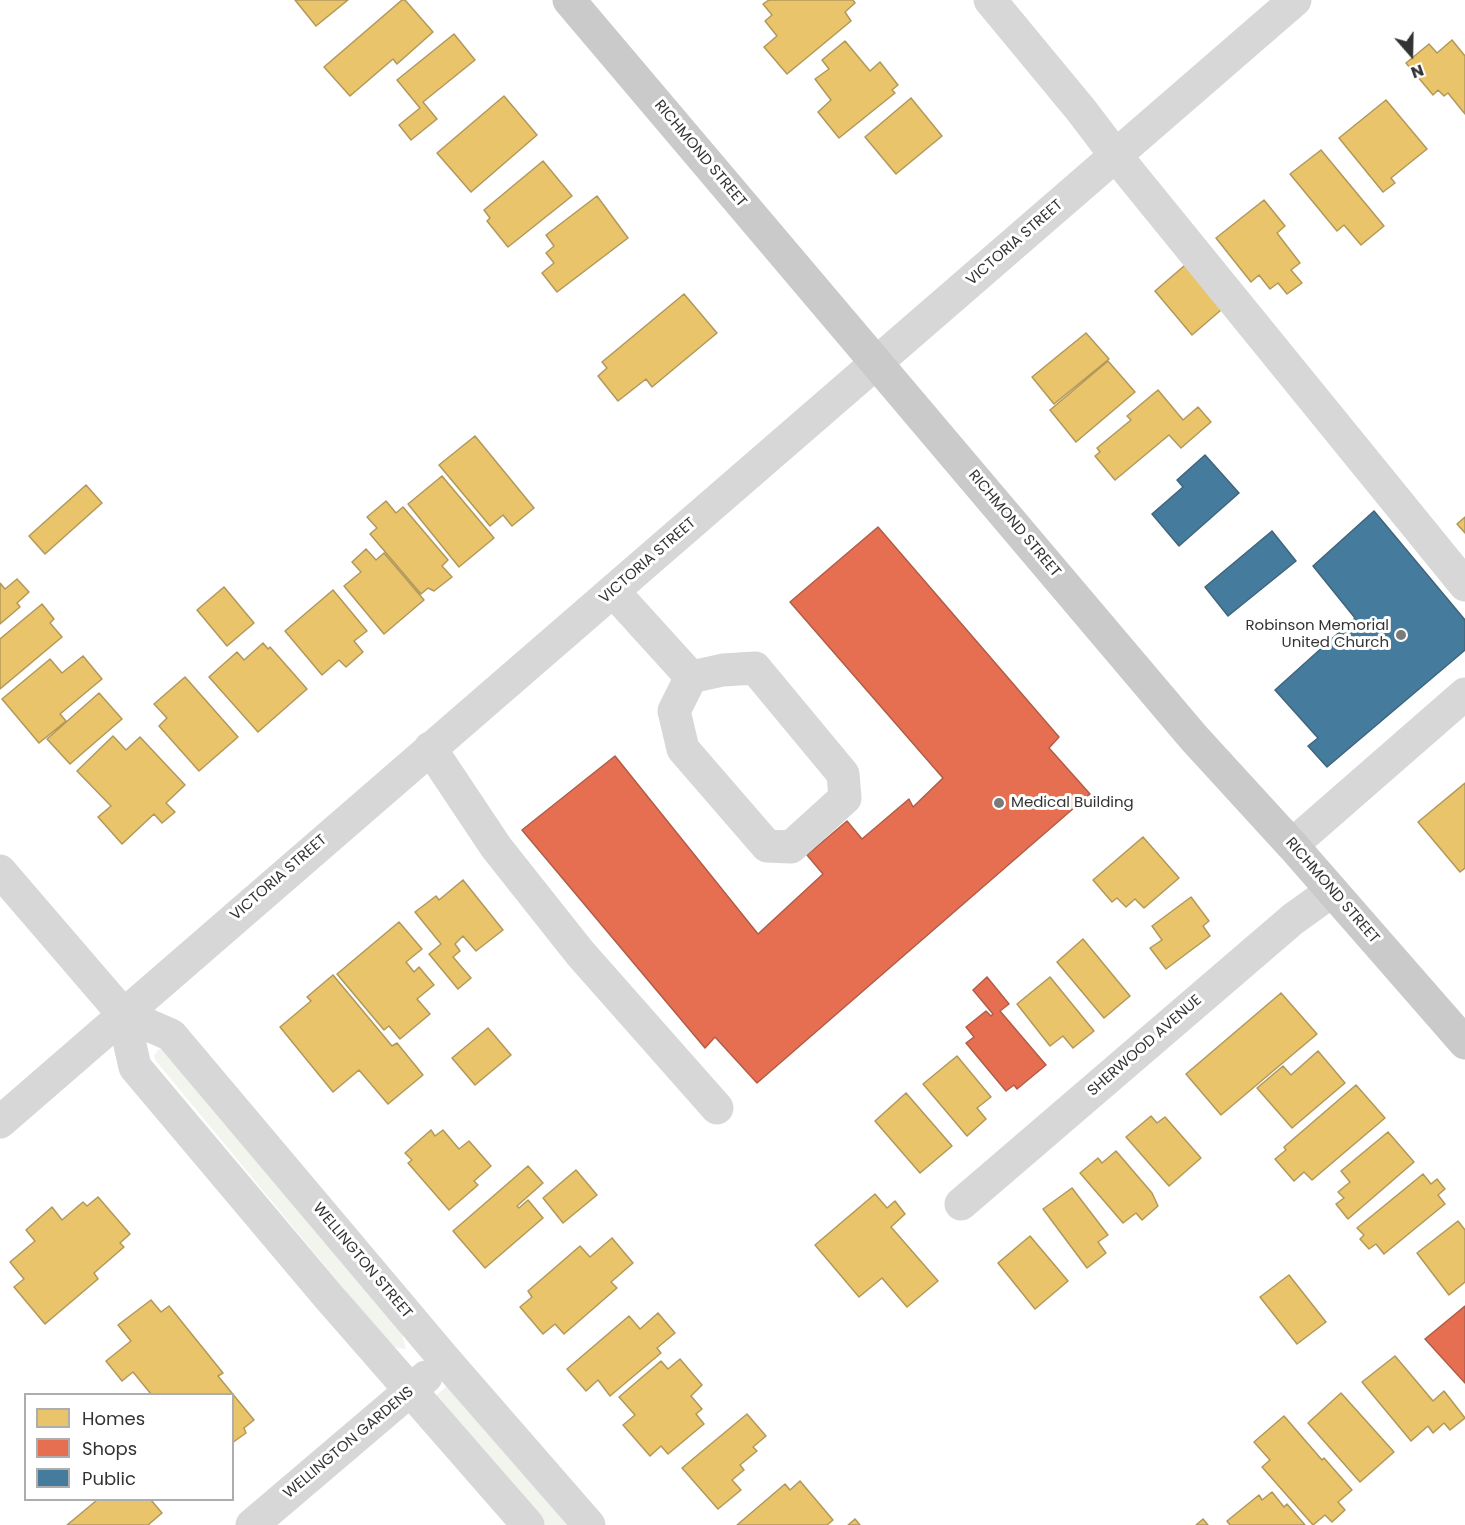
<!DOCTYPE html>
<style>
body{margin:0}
#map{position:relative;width:1465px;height:1525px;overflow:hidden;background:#fff;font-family:Poppins,sans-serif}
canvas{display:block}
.legend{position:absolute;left:24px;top:1393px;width:210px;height:108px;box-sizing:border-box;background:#fff;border:2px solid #adadad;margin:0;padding:8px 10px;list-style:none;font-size:18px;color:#333}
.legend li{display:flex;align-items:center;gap:12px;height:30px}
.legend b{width:30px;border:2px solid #adadad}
.north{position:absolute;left:1381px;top:24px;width:60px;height:60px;-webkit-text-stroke:4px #fff;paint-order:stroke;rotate:160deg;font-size:16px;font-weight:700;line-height:24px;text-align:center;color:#333}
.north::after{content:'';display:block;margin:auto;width:21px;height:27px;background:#333;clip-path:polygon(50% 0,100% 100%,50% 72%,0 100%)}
</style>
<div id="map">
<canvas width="1465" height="1525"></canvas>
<ul class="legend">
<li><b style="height:16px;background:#e9c46a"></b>Homes</li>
<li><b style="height:16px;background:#e76f51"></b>Shops</li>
<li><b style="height:16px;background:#457b9d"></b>Public</li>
</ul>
<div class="north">N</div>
</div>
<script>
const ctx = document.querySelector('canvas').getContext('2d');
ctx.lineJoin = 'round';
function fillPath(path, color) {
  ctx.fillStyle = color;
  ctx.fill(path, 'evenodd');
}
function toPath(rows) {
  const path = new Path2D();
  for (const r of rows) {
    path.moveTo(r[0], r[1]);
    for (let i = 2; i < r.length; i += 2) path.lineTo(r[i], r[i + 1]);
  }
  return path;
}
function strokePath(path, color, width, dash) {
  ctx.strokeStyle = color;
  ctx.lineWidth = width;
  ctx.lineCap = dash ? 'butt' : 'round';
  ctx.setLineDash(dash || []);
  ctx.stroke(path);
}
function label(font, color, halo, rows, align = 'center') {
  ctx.font = font + ' Poppins,sans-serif';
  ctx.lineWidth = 6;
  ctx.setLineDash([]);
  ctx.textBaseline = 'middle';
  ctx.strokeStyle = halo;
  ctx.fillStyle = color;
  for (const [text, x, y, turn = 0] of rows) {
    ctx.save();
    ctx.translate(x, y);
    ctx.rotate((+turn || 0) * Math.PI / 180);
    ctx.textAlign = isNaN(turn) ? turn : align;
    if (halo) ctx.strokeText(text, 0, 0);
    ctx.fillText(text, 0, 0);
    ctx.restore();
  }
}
const green = toPath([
 [161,1049,167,1050,400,1327,406,1349,392,1347,156,1061,154,1056,158,1050],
 [447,1386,567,1525,541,1525,431,1400]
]);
const homes = toPath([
 [295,0,348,0,316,26,295,0],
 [402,0,405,0,433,32,397,64,393,59,350,96,324,67,402,0],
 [769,0,853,0,855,3,845,12,851,21,787,74,764,47,777,36,765,21,772,15,763,4,769,0],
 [454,34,475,60,423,102,437,119,411,140,399,125,420,108,397,80,454,34],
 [1452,40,1465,56,1465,114,1448,93,1444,96,1438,90,1433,95,1406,63,1429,44,1437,53,1452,40],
 [845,41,870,71,880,62,898,85,892,90,895,93,839,138,818,112,831,100,815,79,829,69,822,60,845,41],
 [504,96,537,135,471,192,437,153,504,96],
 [911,98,942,136,896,174,865,137,911,98],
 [1386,100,1427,149,1391,178,1395,183,1383,192,1339,138,1386,100],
 [1321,150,1384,226,1361,245,1344,225,1337,231,1290,174,1321,150],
 [543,161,572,196,508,247,487,221,490,218,484,210,543,161],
 [597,196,628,238,557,292,542,273,554,263,546,253,554,246,546,235,597,196],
 [1264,200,1285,226,1277,233,1300,263,1291,270,1302,283,1287,294,1278,283,1270,289,1259,275,1251,282,1216,238,1264,200],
 [1191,260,1228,304,1192,335,1155,291,1191,260],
 [684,294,717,333,652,387,646,379,618,401,598,376,607,368,602,362,684,294],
 [1086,333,1109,359,1054,404,1032,377,1086,333],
 [1108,361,1135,392,1076,442,1050,410,1108,361],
 [1158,390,1183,420,1198,407,1211,422,1181,448,1169,435,1115,480,1095,456,1100,452,1097,448,1131,420,1127,416,1158,390],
 [475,436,534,508,512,526,503,515,490,526,439,465,475,436],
 [442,476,494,538,459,567,408,504,442,476],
 [86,485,102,503,45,554,29,536,86,485],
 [386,501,396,513,403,507,448,560,442,566,452,577,434,591,428,588,421,594,370,534,377,528,367,517,386,501],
 [1465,517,1465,533,1457,524,1465,517],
 [366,549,376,560,384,553,424,600,384,634,344,586,361,572,352,562,366,549],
 [17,579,29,592,17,603,20,607,0,624,0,583,5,589,17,579],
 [224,587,254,623,227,646,197,610,224,587],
 [333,590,367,631,354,641,363,652,346,667,339,660,322,675,285,631,333,590],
 [42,604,54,619,50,623,62,637,0,689,0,639,42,604],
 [263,643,268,649,270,647,307,689,258,732,209,677,237,652,244,660,263,643],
 [83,656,102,679,60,714,66,721,39,743,2,699,50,659,62,673,83,656],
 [185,677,238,737,199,771,159,726,167,718,154,704,185,677],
 [99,693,122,719,70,764,47,739,99,693],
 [113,736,126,750,140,737,185,785,166,803,175,812,162,823,154,814,122,844,98,817,111,806,77,771,113,736],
 [1465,783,1465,868,1460,872,1418,822,1465,783],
 [1143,837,1179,878,1144,908,1135,899,1126,907,1117,898,1112,902,1093,880,1143,837],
 [463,880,503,930,476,951,463,936,455,944,460,951,453,957,471,978,458,989,429,954,441,944,415,912,436,896,439,900,463,880],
 [1191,897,1209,921,1203,926,1210,936,1166,969,1150,948,1162,940,1152,926,1191,897],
 [399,922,422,949,406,962,414,972,419,967,434,985,417,999,430,1014,400,1039,389,1026,384,1030,337,974,399,922],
 [1083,939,1130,996,1104,1018,1057,962,1083,939],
 [333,975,392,1046,397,1043,423,1075,388,1104,359,1070,333,1092,280,1027,311,1001,307,997,333,975],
 [1050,977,1094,1031,1073,1048,1063,1036,1050,1046,1017,1004,1050,977],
 [1281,993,1317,1034,1221,1115,1186,1074,1281,993],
 [488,1028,511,1055,475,1085,452,1058,488,1028],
 [1318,1051,1345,1083,1292,1128,1257,1088,1283,1066,1291,1075,1318,1051],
 [957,1056,991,1097,977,1108,986,1119,967,1136,923,1084,957,1056],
 [1356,1085,1385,1118,1312,1180,1304,1172,1294,1181,1275,1159,1286,1150,1284,1147,1356,1085],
 [906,1093,952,1146,920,1173,875,1121,906,1093],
 [1151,1116,1157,1123,1165,1117,1201,1158,1169,1186,1126,1137,1151,1116],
 [431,1130,435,1136,443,1130,459,1149,469,1141,491,1166,474,1181,478,1185,449,1210,408,1163,412,1160,405,1153,431,1130],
 [1388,1132,1414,1162,1348,1219,1336,1204,1344,1198,1338,1192,1350,1182,1341,1171,1388,1132],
 [1116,1151,1152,1193,1158,1206,1142,1220,1136,1213,1123,1223,1080,1173,1098,1158,1102,1163,1116,1151],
 [528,1166,543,1183,517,1206,519,1208,528,1200,543,1218,485,1268,453,1231,528,1166],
 [576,1170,597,1195,563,1223,543,1198,576,1170],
 [1423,1174,1431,1184,1437,1179,1445,1189,1438,1195,1445,1204,1384,1254,1376,1244,1369,1249,1360,1239,1364,1235,1357,1228,1423,1174],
 [1072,1188,1108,1235,1098,1242,1106,1253,1087,1268,1043,1209,1072,1188],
 [875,1194,887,1208,895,1201,905,1214,891,1227,938,1281,907,1307,882,1278,859,1297,815,1245,875,1194],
 [98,1197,130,1234,120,1243,124,1247,94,1273,98,1279,45,1324,14,1287,24,1279,10,1262,35,1241,26,1230,52,1207,62,1220,83,1202,87,1206,98,1197],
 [1458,1221,1465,1230,1465,1282,1449,1295,1417,1253,1458,1221],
 [1030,1236,1068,1281,1035,1309,998,1263,1030,1236],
 [612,1238,633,1263,611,1282,617,1288,564,1334,555,1324,543,1334,520,1307,532,1297,528,1291,580,1246,590,1257,612,1238],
 [1289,1275,1326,1322,1297,1344,1260,1297,1289,1275],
 [151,1300,161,1312,169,1306,223,1373,218,1376,254,1420,244,1428,246,1433,232,1443,232,1394,151,1394,133,1372,122,1381,106,1361,131,1341,118,1325,151,1300],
 [658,1313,675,1333,657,1348,661,1353,610,1396,598,1380,586,1391,567,1369,629,1316,640,1329,658,1313],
 [1395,1356,1433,1401,1444,1391,1465,1418,1450,1430,1444,1423,1433,1433,1428,1426,1411,1441,1362,1382,1395,1356],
 [680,1359,702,1385,691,1396,702,1409,696,1414,704,1424,668,1454,661,1446,650,1456,623,1425,635,1415,619,1397,661,1361,668,1369,680,1359],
 [1341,1393,1394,1452,1360,1482,1308,1423,1341,1393],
 [747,1414,766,1436,753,1447,757,1451,740,1465,744,1470,732,1480,741,1490,718,1509,682,1468,747,1414],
 [1284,1416,1322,1460,1324,1458,1352,1490,1338,1502,1345,1510,1332,1522,1325,1515,1313,1525,1262,1467,1270,1460,1254,1442,1284,1416],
 [800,1481,833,1520,827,1525,737,1525,785,1484,790,1490,800,1481],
 [1272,1492,1284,1507,1287,1504,1305,1525,1230,1525,1227,1521,1259,1495,1262,1500,1272,1492],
 [97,1500,151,1500,162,1513,148,1525,67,1525,97,1500],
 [855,1519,860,1525,848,1525,855,1519],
 [1203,1519,1208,1525,1196,1525,1203,1519]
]);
const shops = toPath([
 [878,527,1059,737,1049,748,1090,794,757,1083,715,1037,705,1048,522,830,615,756,758,934,823,874,807,855,847,821,862,839,909,799,913,807,943,778,790,602,878,527],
 [987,977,1009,1004,1000,1011,1046,1065,1017,1089,1014,1085,1006,1091,966,1043,974,1037,966,1027,986,1011,991,1016,993,1014,973,990,987,977],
 [1465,1306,1465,1383,1425,1339,1465,1306]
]);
const public = toPath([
 [1205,455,1239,493,1179,546,1152,514,1183,487,1177,480,1205,455],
 [1374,511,1465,620,1465,650,1327,767,1308,746,1318,738,1275,690,1355,618,1313,566,1374,511],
 [1272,531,1296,561,1228,616,1205,587,1272,531]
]);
const minor = toPath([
 [990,0,1081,110,1116,156,1465,585],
 [613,591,691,677,674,711,683,749,767,846,791,847,845,798,843,774,755,668,723,670,691,677],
 [430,748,496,847,580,953,717,1108],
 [1292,845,1465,694],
 [0,871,123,1014,171,1035,446,1361,589,1525],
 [123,1014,135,1067,328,1296,528,1525],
 [0,1122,1295,0],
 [961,1204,1293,919,1332,891],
 [252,1525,426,1377]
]);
const major = toPath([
 [569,0,1194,738,1292,845,1465,1043]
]);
const markers = [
 [1401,635,6,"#7a7a7a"],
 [999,803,6,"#7a7a7a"]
];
const streetNames = [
 ["RICHMOND STREET",700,154,50],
 ["VICTORIA STREET",1015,243,-41],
 ["RICHMOND STREET",1014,524,50],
 ["VICTORIA STREET",648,561,-41],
 ["VICTORIA STREET",279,878,-41],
 ["RICHMOND STREET",1332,891,49],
 ["SHERWOOD AVENUE",1145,1046,-41],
 ["WELLINGTON STREET",362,1261,50],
 ["WELLINGTON GARDENS",349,1443,-40]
];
const poiNames = [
 ["Robinson Memorial",1389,626],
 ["United Church",1389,643],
 ["Medical Building",1011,803,"left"]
];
fillPath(green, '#f1f5ed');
fillPath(homes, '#e9c46a');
strokePath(homes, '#b2985a', 1.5);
fillPath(shops, '#e76f51');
strokePath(shops, '#b15d48', 1.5);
fillPath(public, '#457b9d');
strokePath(public, '#40657d', 1.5);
strokePath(minor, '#d7d7d7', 33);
strokePath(major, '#cacaca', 33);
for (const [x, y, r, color] of markers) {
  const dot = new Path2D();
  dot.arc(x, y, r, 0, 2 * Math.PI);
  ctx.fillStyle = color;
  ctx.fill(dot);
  strokePath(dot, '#fff', 2);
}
label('15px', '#333', '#fff', streetNames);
label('15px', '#333', '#fff', poiNames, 'right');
</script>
